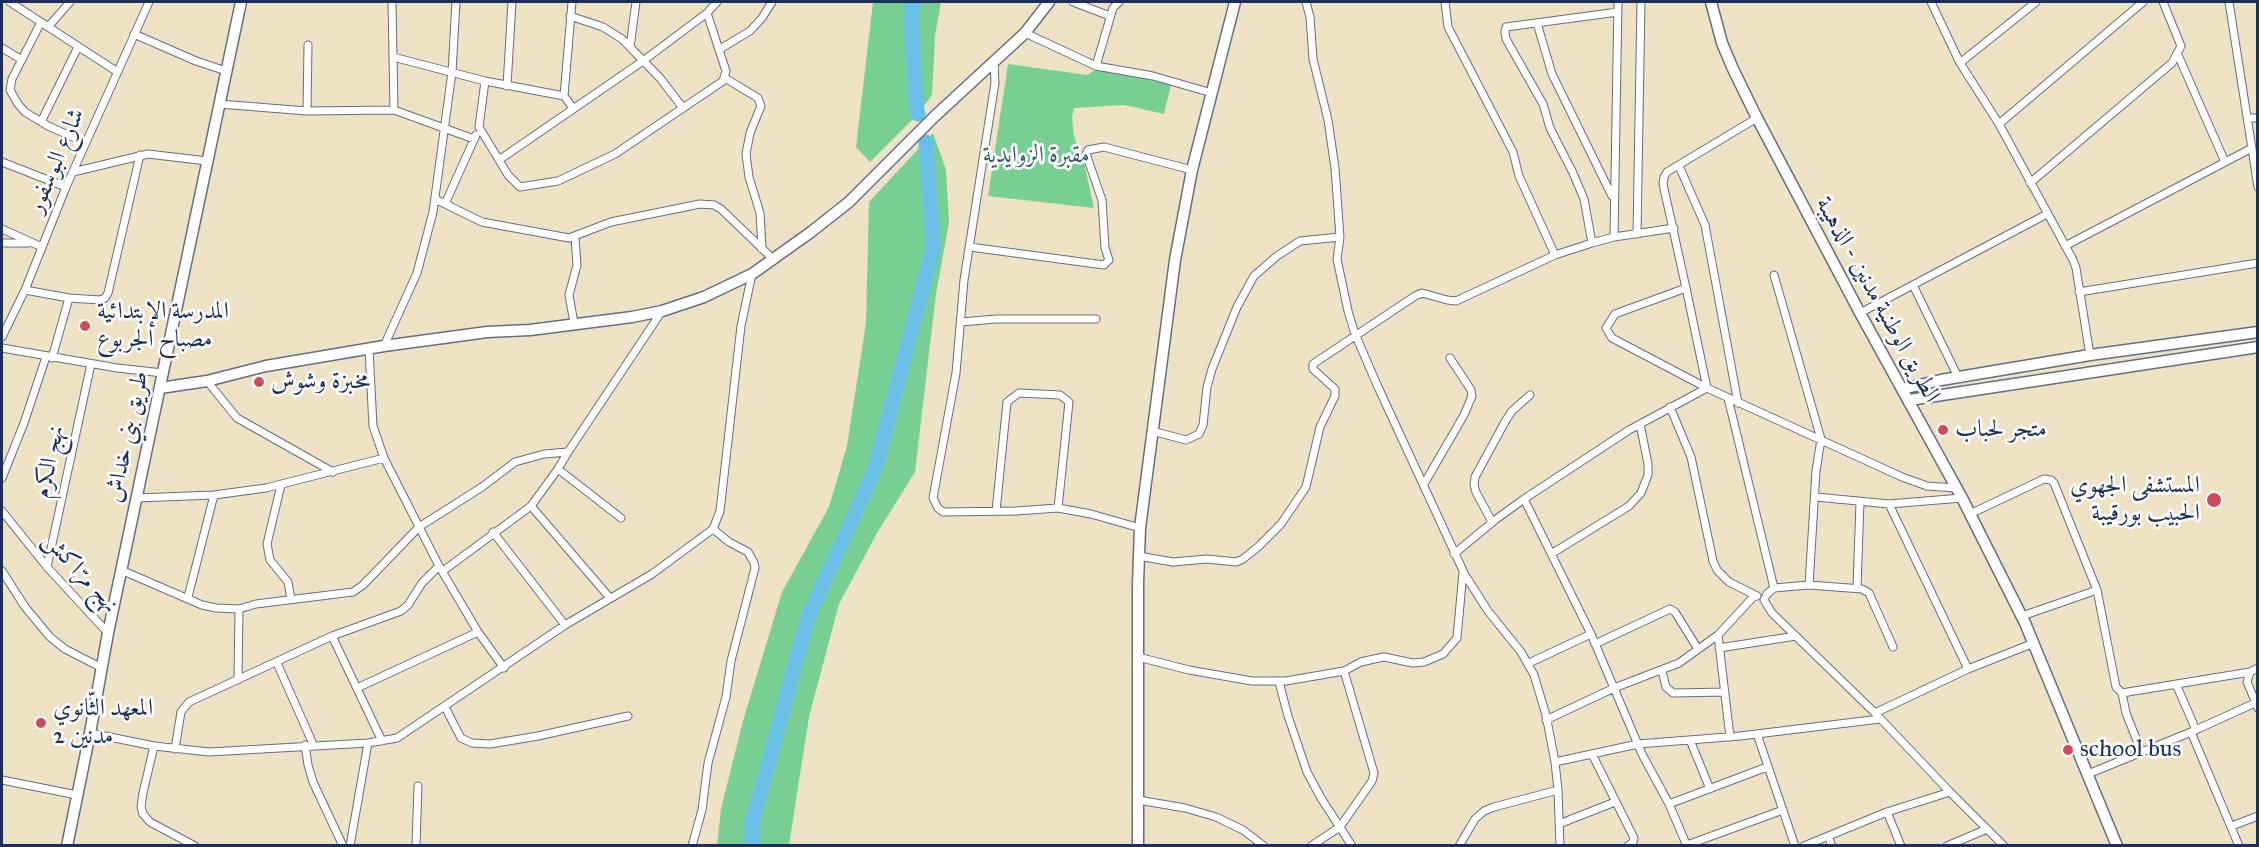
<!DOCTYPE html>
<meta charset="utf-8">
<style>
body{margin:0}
#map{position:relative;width:2259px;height:847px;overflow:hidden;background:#ede3c4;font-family:"IM FELL Great Primer",serif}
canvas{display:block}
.frame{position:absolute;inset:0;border:3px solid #1b2f5e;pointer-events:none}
</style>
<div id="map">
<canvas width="2259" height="847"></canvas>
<div class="frame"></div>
</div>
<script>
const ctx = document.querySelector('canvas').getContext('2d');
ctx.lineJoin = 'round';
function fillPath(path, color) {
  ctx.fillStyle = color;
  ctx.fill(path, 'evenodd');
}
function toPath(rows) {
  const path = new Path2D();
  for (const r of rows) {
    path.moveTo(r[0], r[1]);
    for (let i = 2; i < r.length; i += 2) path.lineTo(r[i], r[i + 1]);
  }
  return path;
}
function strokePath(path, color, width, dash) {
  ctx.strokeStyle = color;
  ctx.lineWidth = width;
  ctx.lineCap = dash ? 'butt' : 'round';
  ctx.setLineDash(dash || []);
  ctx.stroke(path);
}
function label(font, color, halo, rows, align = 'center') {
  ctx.font = font + ' "IM FELL Great Primer",Amiri,serif';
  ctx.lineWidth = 5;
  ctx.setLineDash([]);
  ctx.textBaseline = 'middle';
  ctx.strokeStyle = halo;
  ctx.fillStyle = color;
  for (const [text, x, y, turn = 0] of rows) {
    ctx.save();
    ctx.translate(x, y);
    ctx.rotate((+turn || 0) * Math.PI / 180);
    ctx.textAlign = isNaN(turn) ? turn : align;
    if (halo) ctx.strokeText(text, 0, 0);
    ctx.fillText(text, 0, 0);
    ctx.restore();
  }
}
const green = toPath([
 [873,2,941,2,935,36,932,95,918,114,870,162,856,147],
 [1008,64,1087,75,1098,68,1141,74,1171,85,1164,114,1124,105,1074,108,1072,117,1074,136,1085,167,1094,208,988,196],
 [933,133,946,170,949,222,936,294,915,472,877,533,839,604,809,717,789,845,717,845,721,809,743,721,782,592,829,507,847,446,866,323,869,202]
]);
const river = toPath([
 [913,2,911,18,916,105,918,114],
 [752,846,752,824,808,617,875,469,933,248,926,142]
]);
const street = toPath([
 [10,2,116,71],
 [392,2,394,110],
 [572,2,564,96,573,108],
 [1073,2,1110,16],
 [1306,2,1310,17,1313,59,1328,120,1335,168,1340,237,1337,259,1348,311,1355,334,1378,387,1465,575,1488,611,1521,652,1534,675,1546,715,1555,762,1558,790,1560,846],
 [1445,2,1448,27,1513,152,1519,176,1555,255],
 [1931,2,1960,63,1999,124,2073,260,2076,268,2090,355],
 [2229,2,2258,187],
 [570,16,603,27,622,39,660,78,683,108],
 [41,22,12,79,10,90,18,104,25,112,48,126,86,143],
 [1537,23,1552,74,1612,196],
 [48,27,70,2],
 [1025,33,1096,66,1153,76,1212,93],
 [134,34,196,61,226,71],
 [630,47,636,2],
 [2,48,22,60],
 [720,49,750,31,762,18,772,2],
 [2178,55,2225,162],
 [393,57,485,81,564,96],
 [994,62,995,83,964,280,956,373,933,498,938,508,943,512,1016,511,1058,508,1091,514,1140,528],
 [1960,63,2036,2],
 [1096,66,1113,8,1119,2],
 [725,78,758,98,761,106,750,133,746,154,749,177,760,213,762,249],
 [485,81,479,127,508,175,520,187,558,181,615,154,723,81,726,71,707,13],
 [507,86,512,2],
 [219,104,307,111,394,110,474,139],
 [307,111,308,45],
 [2248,118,2258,118],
 [41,122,78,47],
 [1999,124,2143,2],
 [499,160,643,61,707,13,717,2],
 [2,162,66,187],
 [1679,166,1705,225,1738,403],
 [73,172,148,154,207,161],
 [2030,183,2172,63,2181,46,2163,2],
 [435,199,482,222,569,238,611,222,700,204,714,205,721,209,774,260],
 [445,204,476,135],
 [2,229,42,247],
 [1637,234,1641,2],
 [1614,237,1618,2],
 [2,243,29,243],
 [1592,243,1584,199,1573,173,1550,128,1543,104,1506,39,1505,32,1506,27,1618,12],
 [2065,246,2252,148],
 [970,247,1104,265,1109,260,1105,248,1102,200,1086,154,1088,150,1104,147,1192,170],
 [1774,275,1821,439,1816,471,1809,585],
 [1913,285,1958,377],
 [1686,288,1707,388,1612,338,1606,328,1615,314,1686,288],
 [1686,288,1663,184,1664,177,1667,172,1757,118],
 [25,290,69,298,100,300,105,298,108,293,140,155],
 [2079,292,2258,263],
 [1860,313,2047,214],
 [961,322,996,319,1096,319],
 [574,323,569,295,577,265,575,237],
 [2,337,25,290,66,187,149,2],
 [384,346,417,273,433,212,452,72,456,2],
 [2,348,117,368,163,373],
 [369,349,373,426,384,458,439,566,478,632,504,668],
 [52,358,69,298],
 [207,381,237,418,333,472],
 [1728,398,1774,588],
 [1670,407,1691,457,1713,561,1717,570,1729,582,1757,596],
 [1152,431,1186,440,1199,434,1203,425,1207,387,1212,369,1237,307,1254,276,1277,256,1300,241,1340,237],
 [558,469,621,518],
 [2,478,24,423,46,357],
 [1424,484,1464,415,1472,396,1471,390,1450,358],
 [281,485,267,544,270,560,288,582,291,599],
 [1816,497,1889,504,1962,498],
 [137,498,214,495,266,488,384,458],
 [1524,499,1591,634,1642,754,1669,804,1687,846],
 [1889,504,1968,669],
 [531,506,610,598],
 [2,511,47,567,108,633],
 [996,511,1007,402,1019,393,1060,395,1069,402,1058,508],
 [1970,514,2044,479,2051,480,2054,483,2097,590,2116,687,2122,693,2250,672],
 [1492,522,1476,492,1474,485,1475,477,1506,420,1512,411,1530,395],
 [493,532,565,625],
 [1454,554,1495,520,1524,499,1629,430,1707,388,1902,477,1927,486,1956,488],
 [1551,554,1629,506,1641,493,1648,475,1648,464,1640,424],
 [1138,556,1173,562,1207,559,1236,562,1243,559,1258,547,1281,524,1306,487,1320,427,1335,396,1335,389,1313,369,1313,364,1415,296,1422,293,1447,300,1456,301,1555,255,1592,243,1614,237,1674,228],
 [47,567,91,364],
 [121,570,202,605,216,608,239,609,256,604,353,592,363,585,419,527,482,487,515,462,544,454,568,452],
 [2,571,25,607,50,637,65,649,102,668],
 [443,571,531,506,558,469,568,452,662,311],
 [1857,588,1860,502],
 [188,597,214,495],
 [2022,616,2097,590],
 [1718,635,1730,737],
 [332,636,382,741],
 [1595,644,1670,609,1675,612,1698,649],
 [1893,647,1869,593,1862,589,1809,585,1774,588,1767,594,1764,600,1772,613,1875,713,1950,792,2004,846],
 [1719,648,1796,636],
 [1138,657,1189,670,1252,681,1286,681,1344,671,1374,773,1372,781,1340,827,1311,846],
 [277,663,313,744],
 [1529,663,1591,634],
 [2258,668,2250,672,2247,682,2258,708],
 [1344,671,1361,662,1374,659,1384,657,1413,663,1424,662,1443,654,1457,638,1463,572],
 [1662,671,1666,687,1673,693,1725,692],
 [238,680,239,609],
 [1279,682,1288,716,1307,772,1321,798,1352,846],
 [2176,684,2196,730],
 [357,688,478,632],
 [2122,693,2126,713,2141,751],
 [445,707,461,738,472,743,490,744,538,736,628,716],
 [1875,713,1968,669,2034,643],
 [1546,720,1614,688,1679,663,1718,635,1755,595],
 [2191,732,2255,703],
 [90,733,154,746,209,752,368,743,397,738,565,625,652,574,713,529,720,511,741,326,752,274],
 [1757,734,1795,846],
 [1690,740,1710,789],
 [305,745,308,765,313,782,343,846],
 [154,746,143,793,141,807,143,814,150,822,195,846],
 [175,749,181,712,189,702,332,636,401,611,408,605,422,583,439,566],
 [1592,754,1634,838,1633,842,1628,846],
 [1555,762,1638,744,1740,736,1880,719],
 [2088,774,2191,732,2239,846],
 [2,780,77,795],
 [1138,800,1185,808,1216,817,1243,830,1264,846],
 [1669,804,1767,767],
 [1887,812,1901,846],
 [1559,824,1615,802],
 [2232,826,2258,816],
 [1828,836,1832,846],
 [1687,845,1783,810],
 [350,846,368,743],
 [416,846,418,786],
 [692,846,702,810,708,763,726,697,731,661,755,568,754,563,748,552,729,542,713,529],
 [1459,846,1475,819,1484,811,1494,807,1558,790],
 [1804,846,1887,812,1950,792],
 [1947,846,1987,829]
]);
const secondary = toPath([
 [160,388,207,381,266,366,384,346,487,332,530,330,632,317,662,311,704,297,752,274,811,232,849,202,935,116,1025,33,1049,2],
 [1902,389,1941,380,2090,355,2258,332],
 [1909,400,2258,347],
 [67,846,90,733,108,633,241,2],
 [1138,846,1138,583,1140,528,1175,260,1192,170,1235,2]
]);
const primary = toPath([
 [1711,2,1722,43,1733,69,1757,118,1860,313,1962,498,2025,623,2117,846]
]);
const markers = [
 [85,326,6,"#d1495b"],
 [259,382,6,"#d1495b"],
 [1943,430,6,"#d1495b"],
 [2214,500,8,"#d1495b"],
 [41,723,6,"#d1495b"],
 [2068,750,6,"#d1495b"]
];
const parkNames = [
 ["مقبرة الزوايدية",1036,156]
];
const streetNames = [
 ["شارع البوسفور",57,161,-67],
 ["الطريق الوطنية مدنين - الذهيبة",1877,300,61],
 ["طريق بني خداش",128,437,-78],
 ["نهج الكرم",50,462,-78],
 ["نهج مرّاكش",80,573,48]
];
const poiNames = [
 ["المدرسة الإبتدائية",97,312],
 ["مصباح الجربوع",97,340],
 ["مخبزة وشوش",271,382],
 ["متجر لحباب",1955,430],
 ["المستشفى الجهوي",2200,486,"right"],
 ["الحبيب بورقيبة",2200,514,"right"],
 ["المعهد الثّانوي",53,709],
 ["مدنين 2",53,737],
 ["school bus",2080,750]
];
fillPath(green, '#78cf94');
strokePath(river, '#69c0e6', 15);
strokePath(street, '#646e82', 9);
strokePath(secondary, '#646e82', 13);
strokePath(primary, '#646e82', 13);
strokePath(street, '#fff', 7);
strokePath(secondary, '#fff', 10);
strokePath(primary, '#fff', 10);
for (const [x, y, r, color] of markers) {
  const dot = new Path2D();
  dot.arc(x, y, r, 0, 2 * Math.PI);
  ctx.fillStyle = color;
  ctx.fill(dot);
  strokePath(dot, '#fff', 2);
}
label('24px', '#375f6e', '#fff', parkNames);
label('24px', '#1b2f5e', '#fff', streetNames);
label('24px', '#1b2f5e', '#fff', poiNames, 'left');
</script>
